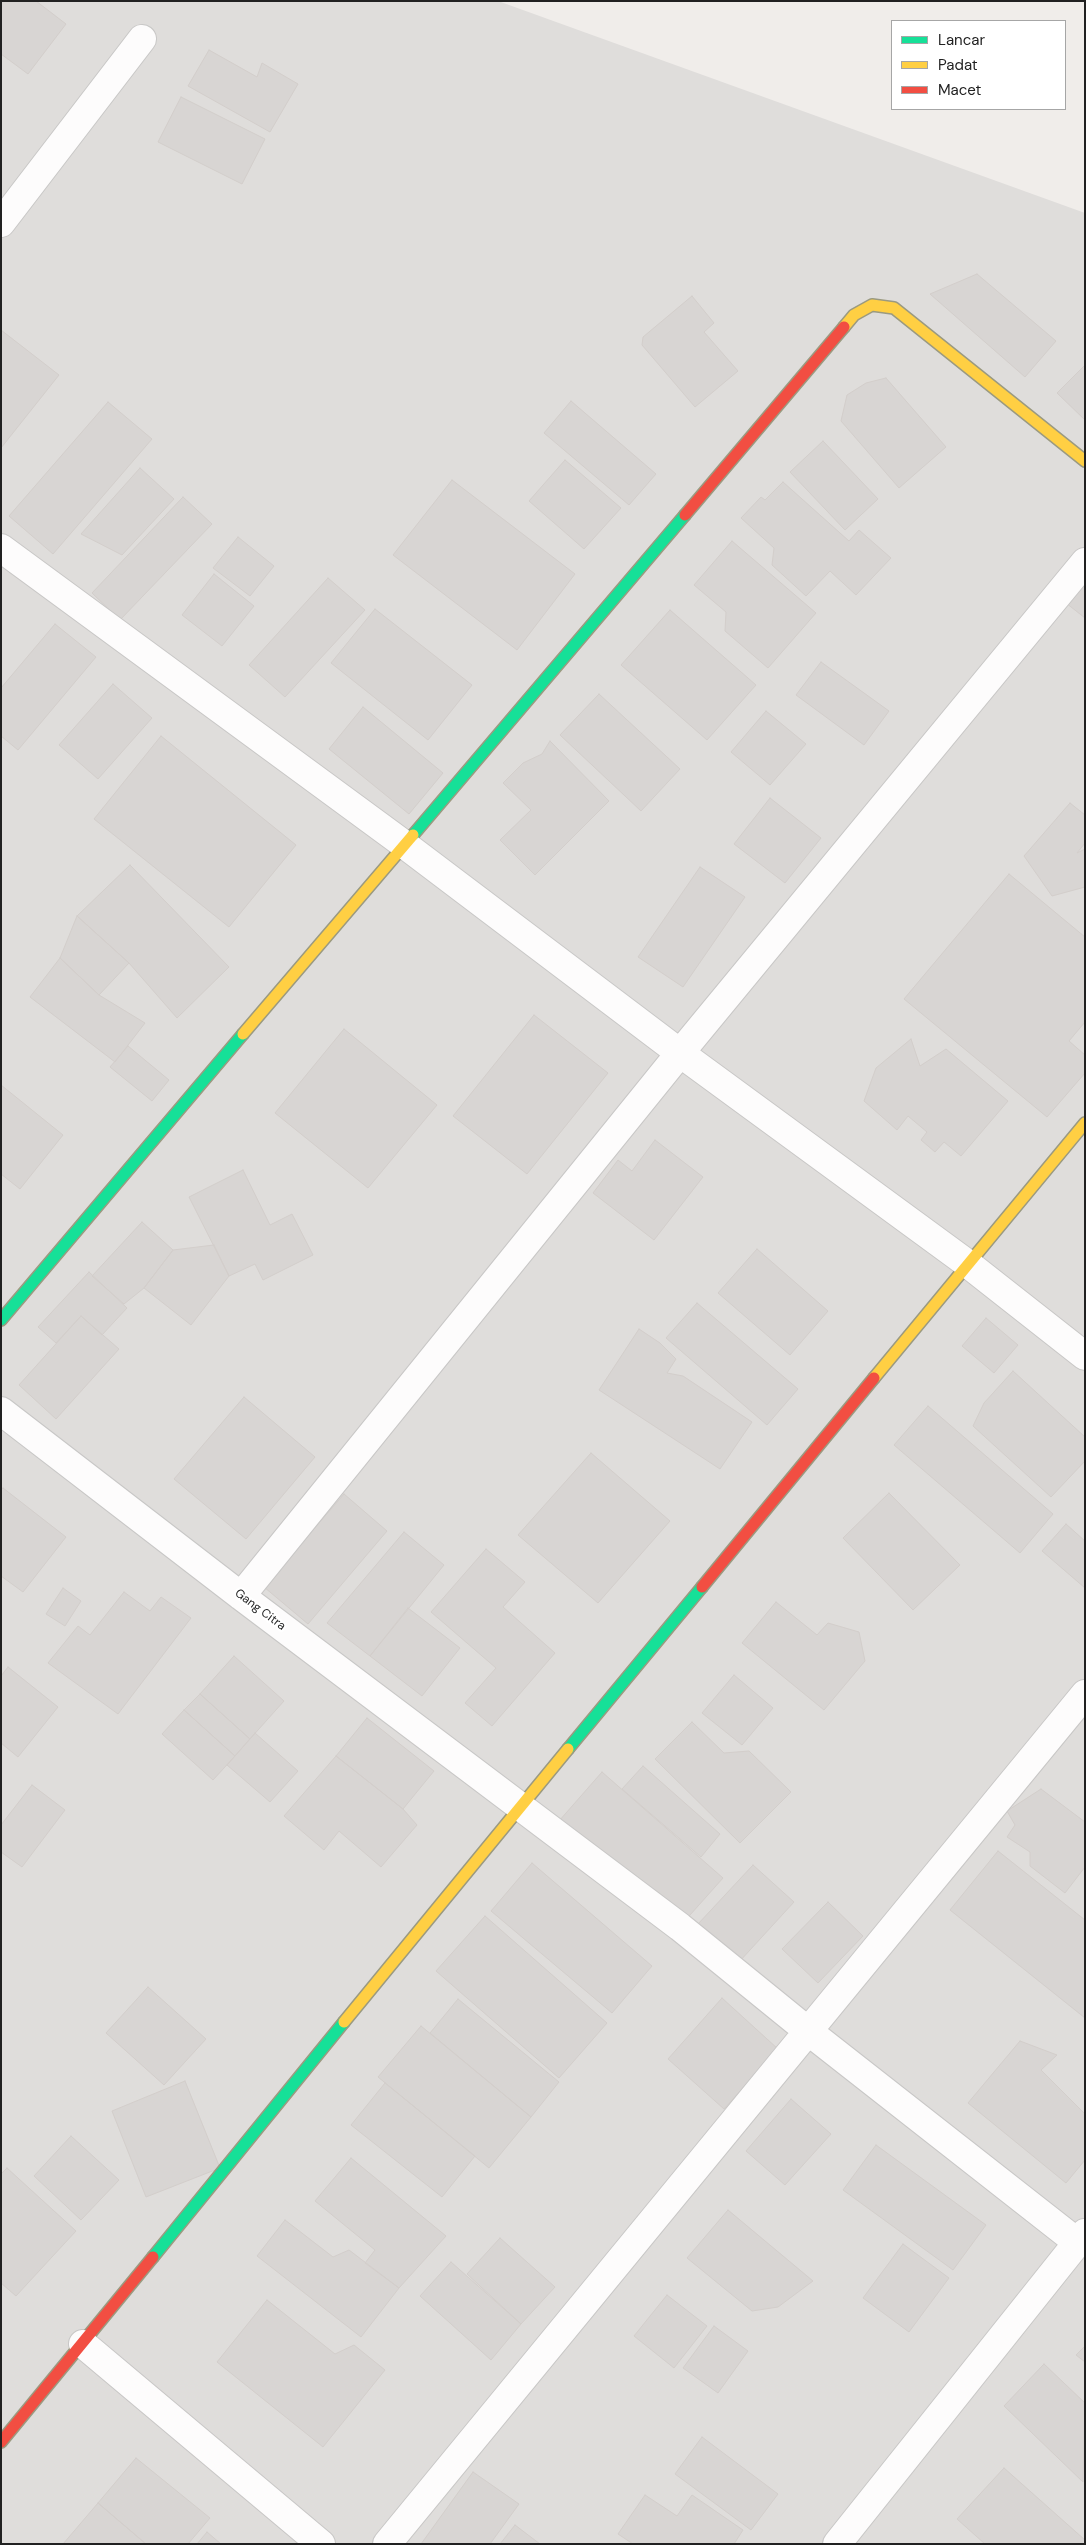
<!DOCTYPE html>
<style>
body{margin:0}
#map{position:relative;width:1086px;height:2545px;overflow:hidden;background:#f0edea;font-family:"DM Sans",sans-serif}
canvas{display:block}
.frame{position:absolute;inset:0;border:2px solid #212121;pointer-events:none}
.legend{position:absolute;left:891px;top:20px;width:175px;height:90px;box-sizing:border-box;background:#fff;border:1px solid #a6a6a6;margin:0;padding:6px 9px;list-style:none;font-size:15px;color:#212121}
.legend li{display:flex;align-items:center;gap:10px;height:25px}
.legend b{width:25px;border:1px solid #a6a6a6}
</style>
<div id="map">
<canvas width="1086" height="2545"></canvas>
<div class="frame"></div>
<ul class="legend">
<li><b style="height:6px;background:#16e098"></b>Lancar</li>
<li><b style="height:6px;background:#ffcf43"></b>Padat</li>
<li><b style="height:6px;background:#f24e42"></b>Macet</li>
</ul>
</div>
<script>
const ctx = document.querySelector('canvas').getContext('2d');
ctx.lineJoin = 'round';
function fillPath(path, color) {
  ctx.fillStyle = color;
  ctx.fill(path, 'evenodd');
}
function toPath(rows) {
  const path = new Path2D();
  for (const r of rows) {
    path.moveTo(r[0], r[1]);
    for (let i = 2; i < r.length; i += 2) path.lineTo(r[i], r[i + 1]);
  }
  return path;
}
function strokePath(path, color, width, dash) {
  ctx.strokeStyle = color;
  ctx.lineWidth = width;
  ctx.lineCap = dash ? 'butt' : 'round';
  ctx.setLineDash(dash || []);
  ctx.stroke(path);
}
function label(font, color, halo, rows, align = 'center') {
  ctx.font = font + ' "DM Sans",sans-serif';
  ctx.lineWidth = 4.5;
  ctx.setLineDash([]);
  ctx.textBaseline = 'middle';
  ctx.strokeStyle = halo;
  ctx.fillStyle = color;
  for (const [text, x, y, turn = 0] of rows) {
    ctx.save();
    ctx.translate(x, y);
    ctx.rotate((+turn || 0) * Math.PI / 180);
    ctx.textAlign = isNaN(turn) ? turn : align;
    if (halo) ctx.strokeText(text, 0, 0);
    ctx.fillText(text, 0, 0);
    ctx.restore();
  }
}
const residential = toPath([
 [1,1,498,1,1085,213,1085,2544,1,2544]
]);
const building = toPath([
 [1,1,36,1,66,24,28,74,1,54,1,1],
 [209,50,257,77,262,63,298,84,270,132,188,86,209,50],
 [181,97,265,139,242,184,158,142,181,97],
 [977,274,1056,341,1025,377,930,294,977,274],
 [692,296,714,323,704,332,738,371,695,407,642,345,643,337,692,296],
 [1,330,59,375,1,448,1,330],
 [1085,365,1085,420,1057,393,1085,365],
 [886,378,946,447,899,488,841,421,847,395,866,383,886,378],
 [571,401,656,474,629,505,544,433,571,401],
 [108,402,152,439,53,554,9,516,108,402],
 [823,441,878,499,845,530,790,472,823,441],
 [565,460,621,508,584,549,529,501,565,460],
 [140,468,174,499,122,555,81,534,140,468],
 [452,480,575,574,517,650,393,555,452,480],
 [783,482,849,541,859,530,891,558,856,595,830,571,806,596,772,565,774,548,741,518,761,497,765,500,783,482],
 [183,497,212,524,120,620,92,593,183,497],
 [238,537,274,566,250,596,213,568,238,537],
 [732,541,816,613,768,668,725,631,726,612,694,585,732,541],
 [214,574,254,606,222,646,182,615,214,574],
 [328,578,365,610,285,697,249,665,328,578],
 [1085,580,1085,618,1066,603,1085,580],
 [375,609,472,685,428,740,331,663,375,609],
 [670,610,756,685,707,740,621,665,670,610],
 [55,624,96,657,18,750,1,736,1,688,55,624],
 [821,662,889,711,864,745,796,695,821,662],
 [113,684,152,718,98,779,59,745,113,684],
 [599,694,680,769,641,811,560,735,599,694],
 [363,707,443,773,409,814,329,749,363,707],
 [766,711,806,744,770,785,731,752,766,711],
 [161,736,296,845,229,927,94,819,161,736],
 [550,741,609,801,535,875,500,840,531,810,503,783,523,763,542,754,550,741],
 [770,798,821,838,785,883,734,844,770,798],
 [1070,803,1085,815,1085,843,1077,853,1085,849,1085,887,1052,896,1024,856,1070,803],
 [130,865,229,967,177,1018,129,963,77,916,130,865],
 [700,867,745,897,683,987,638,957,700,867],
 [1009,874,1085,937,1085,1022,1069,1041,1085,1055,1085,1073,1047,1117,904,999,1009,874],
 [77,916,129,963,99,995,60,958,77,916],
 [60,958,99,995,145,1023,115,1062,30,997,60,958],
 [534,1015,608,1073,527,1174,453,1116,534,1015],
 [344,1029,437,1105,368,1188,275,1113,344,1029],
 [911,1039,920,1066,946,1049,1008,1101,961,1156,944,1142,935,1152,921,1140,927,1132,908,1116,897,1130,864,1101,876,1068,911,1039],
 [128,1046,169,1080,152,1101,110,1067,128,1046],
 [1,1085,63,1135,20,1189,1,1174,1,1085],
 [655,1140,703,1177,654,1240,593,1193,618,1160,632,1171,655,1140],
 [243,1170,270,1225,292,1214,313,1255,263,1280,255,1264,229,1276,189,1197,243,1170],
 [142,1222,173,1250,144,1288,124,1304,92,1276,142,1222],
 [214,1245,229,1276,191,1325,144,1288,173,1250,214,1245],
 [757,1249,828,1311,790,1355,718,1293,757,1249],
 [89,1272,127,1308,102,1335,81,1316,56,1343,38,1327,89,1272],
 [697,1303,798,1389,767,1425,666,1338,697,1303],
 [81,1316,119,1349,56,1419,19,1385,81,1316],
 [986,1318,1018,1345,994,1373,962,1346,986,1318],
 [639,1329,660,1343,676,1359,667,1373,683,1376,752,1422,720,1469,599,1390,639,1329],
 [1013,1371,1085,1437,1085,1461,1051,1497,973,1426,984,1403,1013,1371],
 [244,1397,315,1457,246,1539,174,1479,244,1397],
 [928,1406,1053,1514,1020,1553,894,1445,928,1406],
 [591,1453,670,1521,598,1603,518,1535,591,1453],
 [3,1488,66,1537,23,1592,1,1576,1,1490,3,1488],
 [889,1493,960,1565,913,1610,843,1538,889,1493],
 [344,1494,387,1531,308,1624,264,1587,344,1494],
 [1066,1524,1085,1541,1085,1588,1042,1551,1066,1524],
 [404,1532,444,1565,370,1656,327,1623,404,1532],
 [486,1549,525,1582,503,1607,555,1653,492,1726,465,1703,496,1668,431,1612,486,1549],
 [63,1588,81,1601,65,1626,46,1614,63,1588],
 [124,1592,150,1611,161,1597,191,1618,118,1714,48,1663,78,1626,90,1635,124,1592],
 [776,1602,817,1635,828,1623,859,1632,865,1661,824,1710,742,1643,776,1602],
 [408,1608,460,1648,422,1696,370,1656,408,1608],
 [234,1656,284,1701,250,1739,200,1694,234,1656],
 [8,1667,58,1707,18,1757,1,1743,1,1676,8,1667],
 [734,1675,773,1708,742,1745,702,1713,734,1675],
 [200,1694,250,1739,235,1756,184,1710,200,1694],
 [184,1710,235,1756,213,1780,162,1734,184,1710],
 [367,1718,434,1771,403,1809,336,1756,367,1718],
 [692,1722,724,1753,749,1751,791,1792,740,1843,655,1759,692,1722],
 [255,1733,298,1771,270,1802,227,1765,255,1733],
 [336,1756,403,1809,417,1825,381,1867,339,1831,324,1850,284,1816,336,1756],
 [643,1766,720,1834,701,1857,622,1789,643,1766],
 [602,1772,723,1878,682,1924,559,1821,602,1772],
 [32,1785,65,1810,22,1867,1,1852,1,1825,32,1785],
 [1041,1789,1085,1822,1085,1867,1065,1893,1030,1866,1030,1852,1007,1837,1015,1825,1007,1811,1041,1789],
 [998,1851,1085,1920,1085,2018,950,1910,998,1851],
 [532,1863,652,1966,612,2013,491,1911,532,1863],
 [753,1865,794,1902,739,1962,698,1924,753,1865],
 [828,1902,863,1936,818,1983,782,1949,828,1902],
 [485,1916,607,2023,559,2078,436,1971,485,1916],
 [148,1987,206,2039,164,2085,106,2033,148,1987],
 [722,1998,778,2049,724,2109,668,2059,722,1998],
 [458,1999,559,2082,531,2117,430,2033,458,1999],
 [421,2026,531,2117,489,2168,378,2077,421,2026],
 [1020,2041,1057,2055,1041,2070,1085,2114,1085,2160,1066,2183,968,2103,1020,2041],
 [185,2081,220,2168,146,2197,112,2111,185,2081],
 [385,2083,475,2156,442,2197,351,2125,385,2083],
 [791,2099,831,2134,785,2185,746,2151,791,2099],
 [71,2136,119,2180,81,2220,34,2176,71,2136],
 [876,2145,986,2225,953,2270,843,2190,876,2145],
 [351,2158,446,2236,399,2288,365,2263,375,2250,315,2201,351,2158],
 [7,2168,76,2231,16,2296,1,2283,1,2174,7,2168],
 [728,2210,813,2281,778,2307,752,2311,687,2258,728,2210],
 [285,2220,333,2257,349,2250,399,2288,361,2337,257,2256,285,2220],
 [500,2238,555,2287,521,2324,467,2274,500,2238],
 [903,2244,949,2278,909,2332,863,2298,903,2244],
 [451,2262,521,2324,491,2360,420,2296,451,2262],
 [667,2295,707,2326,674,2368,634,2336,667,2295],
 [267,2300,335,2354,354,2345,385,2370,323,2447,217,2362,267,2300],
 [714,2326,748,2351,718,2393,683,2368,714,2326],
 [1085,2346,1085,2362,1076,2355,1085,2346],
 [1044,2364,1085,2403,1083,2482,1004,2406,1044,2364],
 [702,2437,778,2494,751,2530,675,2474,702,2437],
 [136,2458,210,2518,188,2544,146,2544,98,2503,136,2458],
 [1004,2468,1085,2540,1085,2544,985,2544,957,2519,1004,2468],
 [473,2472,519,2504,490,2544,421,2544,473,2472],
 [645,2495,677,2516,692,2495,743,2530,734,2544,633,2544,618,2534,645,2495],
 [98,2503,146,2544,63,2544,98,2503],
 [515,2525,540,2544,500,2544,515,2525],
 [207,2532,221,2544,197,2544,207,2532]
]);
const street = toPath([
 [1,223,142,39],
 [1,548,405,845,680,1053,968,1264,1085,1356],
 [1,1411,241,1596,680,1927,808,2031,1077,2242],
 [241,1596,680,1053,1085,562],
 [83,2344,321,2544],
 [387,2544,1085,1694],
 [837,2544,1085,2233]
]);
const fast = toPath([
 [413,835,685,515],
 [1,1320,243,1034],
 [568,1749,702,1587],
 [153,2257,344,2022]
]);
const slow = toPath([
 [844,327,854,315,872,305,894,308,1085,461],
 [243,1034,413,835],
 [874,1378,1085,1123],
 [344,2022,568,1749]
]);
const jam = toPath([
 [685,515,844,327],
 [702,1587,874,1378],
 [1,2442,153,2257]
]);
const streetNames = [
 ["Gang Citra",260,1610,37]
];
fillPath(residential, '#dfdddb');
fillPath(building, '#d8d5d3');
strokePath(building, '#d3cecb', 1);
strokePath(street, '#c8c7c6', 30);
strokePath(fast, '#9b9a80', 14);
strokePath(slow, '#9b9a80', 14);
strokePath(jam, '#9b9a80', 14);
strokePath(street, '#fdfcfc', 28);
strokePath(fast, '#16e098', 11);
strokePath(slow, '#ffcf43', 11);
strokePath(jam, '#f24e42', 11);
label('12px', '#212121', '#fff', streetNames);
</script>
